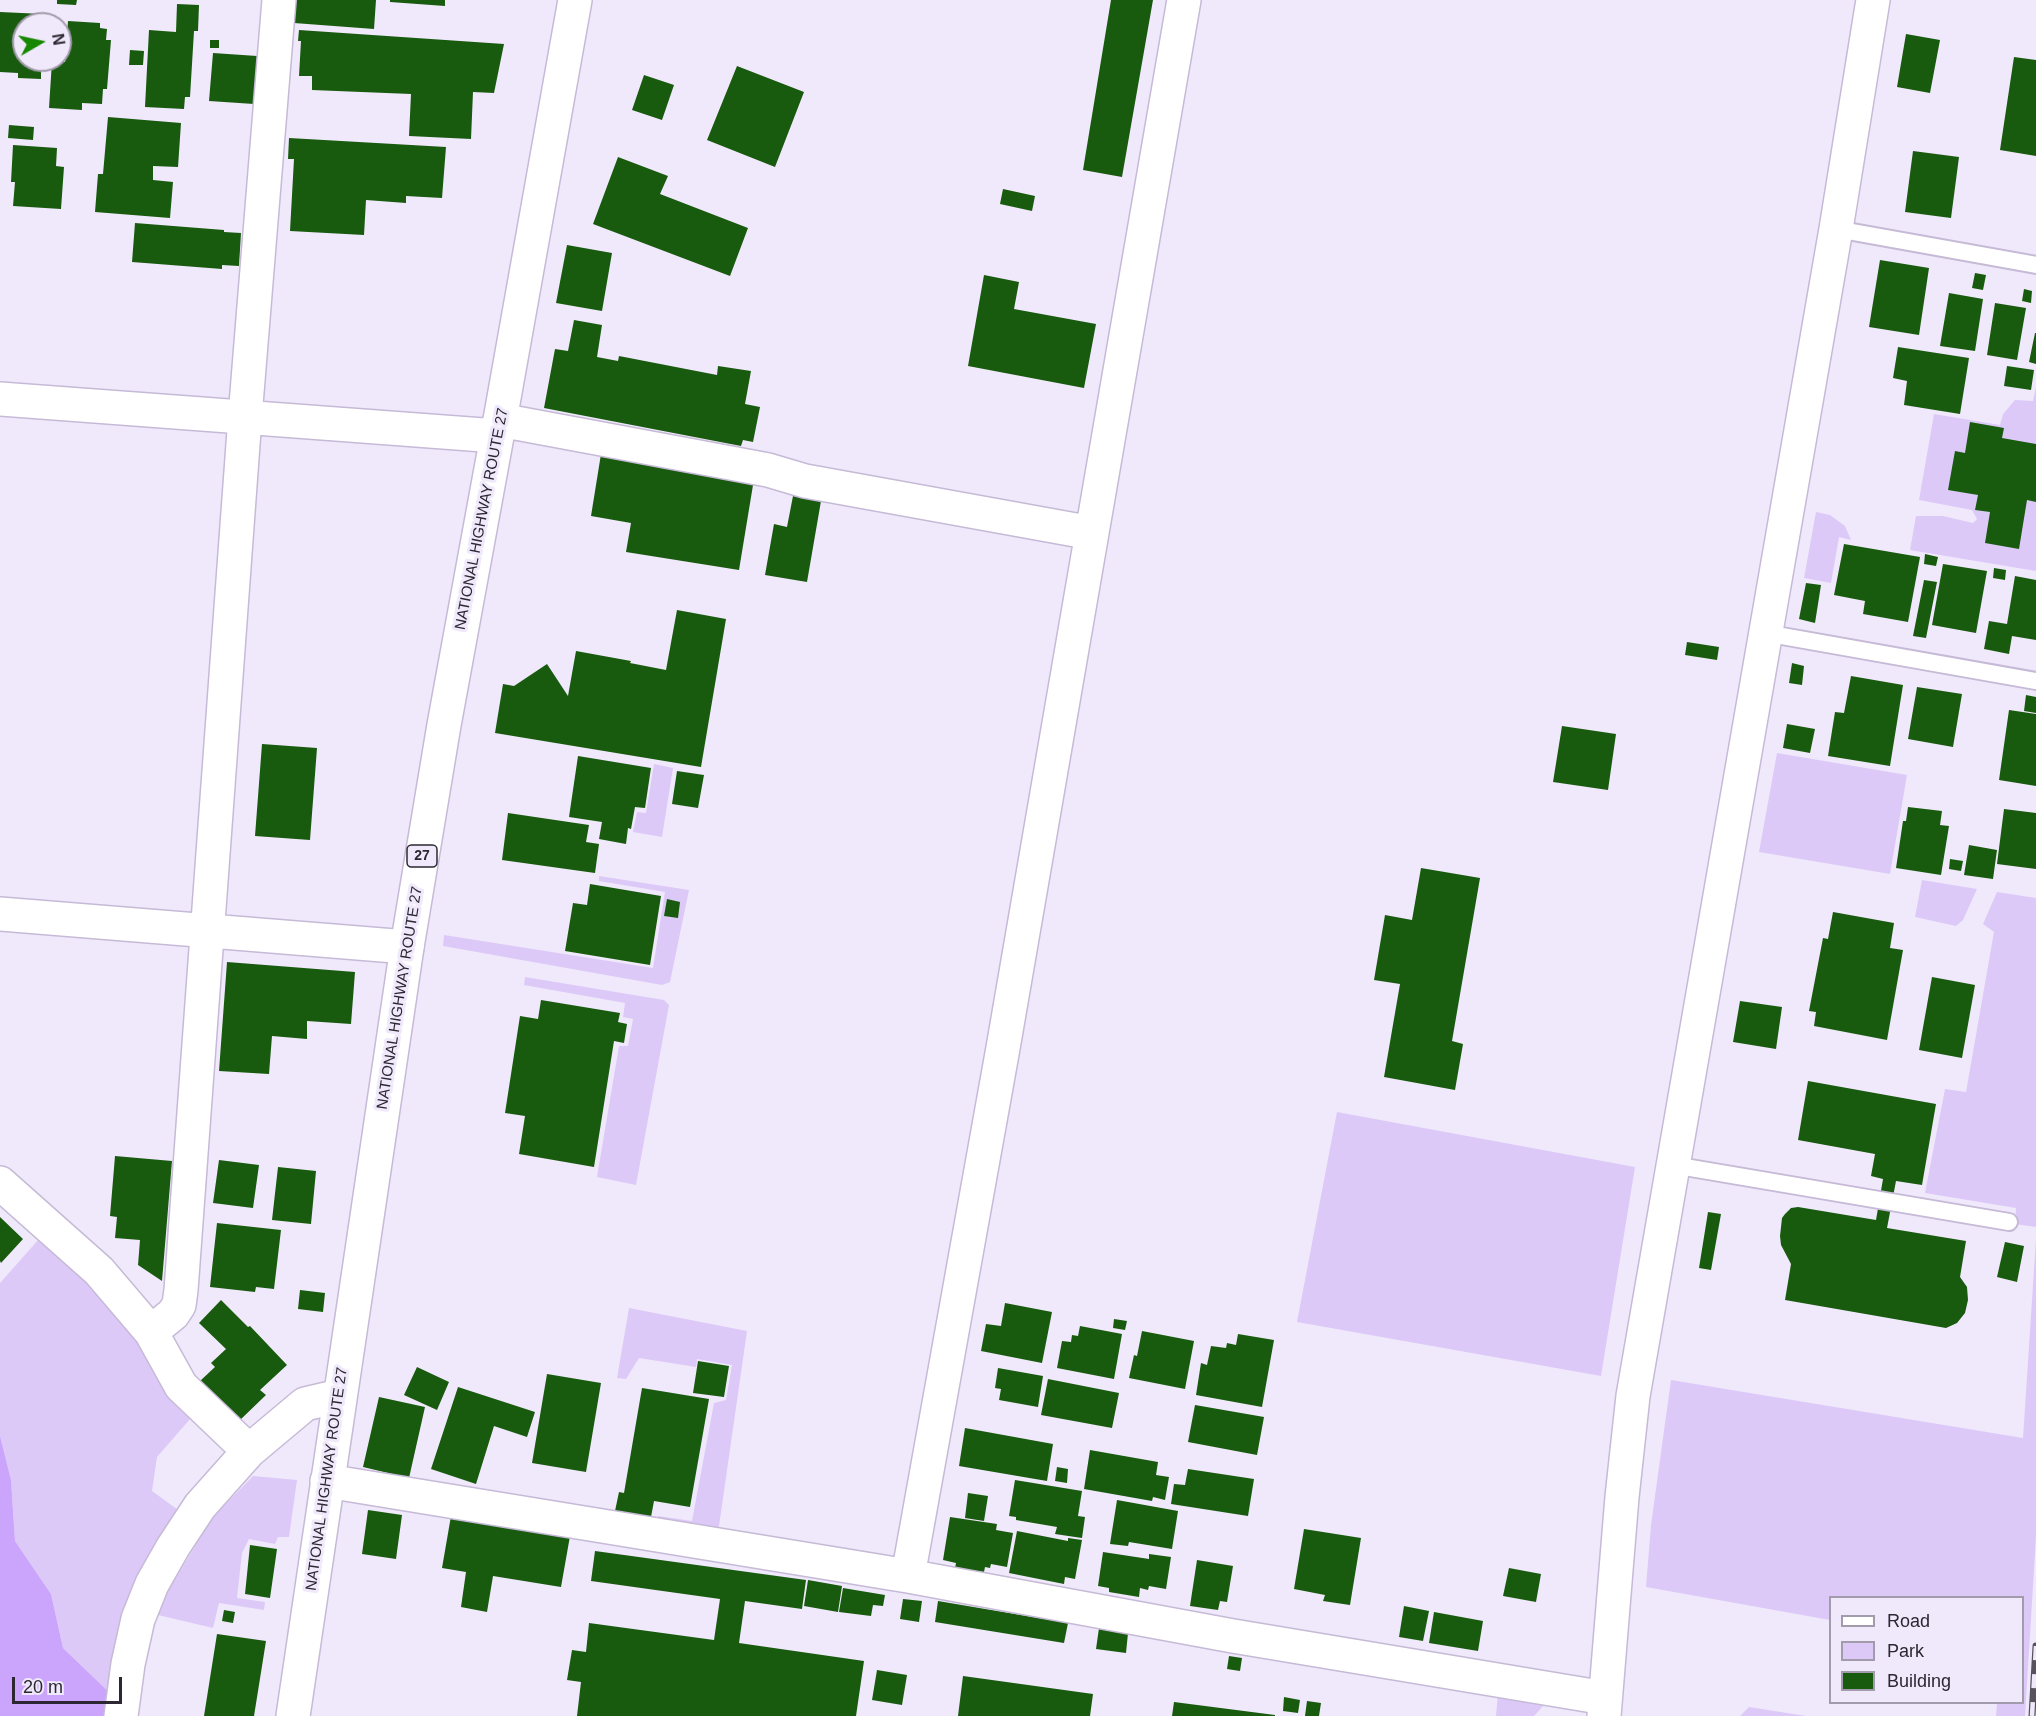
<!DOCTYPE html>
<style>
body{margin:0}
#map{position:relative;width:2036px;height:1716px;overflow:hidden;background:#f0e9fb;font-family:Helvetica,sans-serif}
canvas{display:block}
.legend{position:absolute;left:1829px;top:1596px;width:195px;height:108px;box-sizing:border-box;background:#f0e9fb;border:2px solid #a29bab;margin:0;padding:8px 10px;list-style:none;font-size:18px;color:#2c2732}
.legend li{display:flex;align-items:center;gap:12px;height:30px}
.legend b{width:30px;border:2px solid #a29bab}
.north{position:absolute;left:12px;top:12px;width:60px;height:60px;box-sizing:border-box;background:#f0e9fb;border:2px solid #a29bab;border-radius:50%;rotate:81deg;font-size:16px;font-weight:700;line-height:24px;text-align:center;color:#2c2732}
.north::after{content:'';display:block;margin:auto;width:21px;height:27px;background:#188700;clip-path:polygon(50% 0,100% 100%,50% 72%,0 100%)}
.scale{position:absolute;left:12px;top:1677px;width:110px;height:27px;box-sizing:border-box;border:3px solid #2c2732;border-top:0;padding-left:8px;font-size:18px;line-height:21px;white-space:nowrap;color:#2c2732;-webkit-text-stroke:4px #f0e9fb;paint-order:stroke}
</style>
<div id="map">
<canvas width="2036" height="1716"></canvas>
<ul class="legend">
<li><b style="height:8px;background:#fff"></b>Road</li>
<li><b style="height:16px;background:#dcc9f8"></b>Park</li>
<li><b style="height:16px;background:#185a0e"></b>Building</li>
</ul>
<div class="north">N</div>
<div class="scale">20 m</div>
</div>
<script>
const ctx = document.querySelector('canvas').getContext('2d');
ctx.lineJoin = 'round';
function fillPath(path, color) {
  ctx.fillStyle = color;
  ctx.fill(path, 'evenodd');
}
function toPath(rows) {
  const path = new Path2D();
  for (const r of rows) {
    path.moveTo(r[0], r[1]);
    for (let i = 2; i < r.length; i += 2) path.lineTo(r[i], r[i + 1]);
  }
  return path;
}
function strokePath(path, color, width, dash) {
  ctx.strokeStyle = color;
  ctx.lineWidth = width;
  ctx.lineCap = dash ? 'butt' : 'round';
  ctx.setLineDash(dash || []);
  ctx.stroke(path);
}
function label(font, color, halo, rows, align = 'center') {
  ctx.font = font + ' Helvetica,sans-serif';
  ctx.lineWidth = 6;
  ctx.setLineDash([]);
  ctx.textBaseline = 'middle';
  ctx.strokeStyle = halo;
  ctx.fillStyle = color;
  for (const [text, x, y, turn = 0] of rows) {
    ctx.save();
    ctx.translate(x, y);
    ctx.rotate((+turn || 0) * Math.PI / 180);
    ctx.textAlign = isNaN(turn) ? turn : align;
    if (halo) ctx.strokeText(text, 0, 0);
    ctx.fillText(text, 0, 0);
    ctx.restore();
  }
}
const green = toPath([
 [2036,387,2036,571,1910,550,1916,516,1943,516,1973,523,1977,519,1972,510,1919,500,1934,414,2000,425,2003,414,2015,400,2033,401],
 [1816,512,1830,515,1845,526,1851,540,1839,537,1831,583,1804,578],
 [1777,753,1907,775,1890,874,1759,852],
 [654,764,673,768,662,837,633,832,637,812,646,813],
 [599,876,689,890,670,982,662,985,443,946,444,935,653,968,665,892,599,881],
 [1922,880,1977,889,1963,920,1956,926,1915,917],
 [1997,892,2036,898,2036,1227,2015,1224,2016,1208,1925,1193,1945,1089,1966,1092,1994,932,1983,924],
 [525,977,664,1000,669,1005,636,1185,597,1177,619,1046,628,1046,633,1019,623,1017,625,1003,524,985],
 [1337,1112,1635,1167,1601,1376,1297,1322],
 [39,1239,89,1284,145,1347,191,1418,157,1457,152,1491,181,1512,113,1696,63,1648,51,1594,15,1541,11,1480,0,1436,0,1283],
 [2036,1239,2036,1537,2025,1716,1996,1716,1997,1703,2022,1702,2022,1598,1830,1598,1830,1620,1646,1587,1651,1525,1671,1380,2023,1438],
 [629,1308,747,1331,718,1533,655,1523,658,1516,692,1521,714,1403,726,1400,732,1365,697,1359,696,1367,639,1358,626,1379,617,1378],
 [253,1476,297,1480,289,1537,278,1537,275,1544,249,1539,242,1553,237,1598,265,1602,264,1610,219,1603,213,1628,158,1615,169,1589,213,1517],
 [1498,1693,1545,1704,1534,1716,1496,1716],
 [1749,1707,1806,1716,1740,1716]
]);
const forest = toPath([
 [0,1436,11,1480,15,1541,51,1594,63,1648,113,1696,112,1716,0,1716]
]);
const building = toPath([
 [57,0,77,0,76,5,57,4],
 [296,0,376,0,374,29,294,23],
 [390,0,445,0,445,6,390,2],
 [1111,0,1153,0,1122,177,1083,170],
 [177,4,199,5,198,31,194,31,190,97,185,97,184,109,145,107,149,30,176,32],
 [0,12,43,14,42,24,24,24,24,60,45,60,45,65,41,65,41,79,18,78,18,73,0,72],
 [68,21,100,23,100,28,107,29,106,40,111,40,107,89,103,89,102,104,82,103,82,110,49,108,52,61,65,62],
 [299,30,504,44,494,93,473,92,471,139,409,136,411,94,312,90,312,76,299,76,301,41,298,41],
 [1906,34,1940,40,1930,93,1897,87],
 [210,40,219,40,219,48,210,48],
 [130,50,144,51,143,65,129,65],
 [213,53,257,56,254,104,209,101],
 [2014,57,2036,60,2036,156,2000,150],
 [737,66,804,92,775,167,707,140],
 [644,75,674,85,662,120,632,110],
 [108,117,181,123,178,167,153,166,153,180,173,182,170,218,95,212,98,174,103,174],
 [9,125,34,127,33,140,8,138],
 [289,138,446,147,442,198,406,196,406,203,366,200,364,235,290,231,294,159,288,159],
 [13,145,57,148,56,166,64,167,61,209,13,206,15,182,11,182],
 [1913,151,1959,157,1951,218,1905,212],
 [618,157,668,176,660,194,748,228,730,276,593,224],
 [1003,189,1035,196,1032,211,1000,204],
 [135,223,224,230,224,232,241,233,239,266,222,265,222,269,132,262],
 [567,245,612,253,602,311,556,303],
 [1880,260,1929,268,1919,335,1869,327],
 [1975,273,1986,275,1983,290,1972,288],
 [984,275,1019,282,1014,309,1096,324,1084,388,968,366],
 [2024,289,2032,291,2031,303,2022,301],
 [1949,293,1983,299,1975,351,1940,346],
 [1995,303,2026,308,2017,360,1987,355],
 [574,320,602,325,597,357,618,361,619,356,717,375,718,366,751,371,745,404,760,407,753,442,743,440,741,446,544,408,555,349,568,351],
 [2035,333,2036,333,2036,364,2029,362],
 [1898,347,1969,358,1960,414,1904,405,1907,381,1893,378],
 [2007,366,2034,370,2031,390,2004,386],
 [1970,422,2004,428,2002,438,2036,444,2036,502,2027,500,2019,549,1985,543,1990,512,1975,510,1978,495,1948,490,1955,451,1965,453],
 [601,454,754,479,739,570,626,552,631,523,591,516],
 [793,496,821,501,807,582,765,575,774,524,787,527],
 [1844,544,1920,557,1908,622,1863,614,1865,601,1834,595],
 [1925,554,1938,557,1936,566,1924,564],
 [1943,564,1987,571,1976,633,1932,625],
 [1994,568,2006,570,2005,580,1993,578],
 [2015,576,2036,580,2036,640,2012,636,2009,654,1984,649,1989,621,2007,624],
 [1924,580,1937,582,1926,638,1913,636],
 [1806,583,1821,585,1815,623,1799,619],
 [677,610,726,619,701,767,495,733,503,684,514,686,547,664,568,696,576,651,631,661,630,663,666,670],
 [1687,642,1719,647,1717,660,1685,655],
 [1792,663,1804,666,1802,685,1789,683],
 [1851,676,1903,685,1890,766,1828,756,1835,712,1844,713],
 [1917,687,1962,694,1953,747,1908,739],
 [2026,695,2036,697,2036,713,2024,711],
 [2009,710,2036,714,2036,786,1999,780],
 [1787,724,1815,729,1810,753,1783,748],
 [1562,726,1616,734,1608,790,1553,782],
 [262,744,317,748,310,840,255,836],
 [578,756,651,768,645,808,635,807,631,829,628,828,626,844,599,839,602,822,569,817],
 [677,771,704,775,698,808,672,804],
 [1908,807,1942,811,1940,825,1949,826,1941,875,1896,868,1903,821,1906,821],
 [2004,809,2036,813,2036,869,1997,864],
 [508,813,589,825,586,842,599,844,595,873,502,860],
 [1969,845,1997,850,1993,879,1964,875],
 [1950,859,1963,861,1961,871,1949,869],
 [1421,868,1480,878,1452,1041,1463,1044,1455,1090,1384,1077,1400,984,1374,980,1385,915,1412,920],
 [590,884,661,896,650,965,565,951,573,903,587,905],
 [667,899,680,902,678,918,664,916],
 [1833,912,1894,923,1890,948,1903,950,1887,1040,1814,1026,1816,1012,1809,1011,1823,938,1828,939],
 [227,962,355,972,351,1024,307,1021,307,1039,272,1036,269,1074,219,1071],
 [1932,977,1975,985,1962,1058,1919,1050],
 [541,1000,620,1013,618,1022,627,1024,624,1043,614,1041,594,1167,519,1154,525,1116,505,1113,520,1016,538,1019],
 [1740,1001,1782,1007,1776,1049,1733,1042],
 [1808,1081,1936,1104,1922,1185,1896,1181,1887,1228,1966,1241,1960,1277,1967,1287,1968,1300,1965,1313,1957,1323,1946,1328,1785,1300,1791,1264,1781,1245,1780,1236,1782,1218,1785,1214,1791,1208,1798,1207,1876,1220,1883,1179,1871,1176,1875,1154,1798,1140],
 [115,1156,172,1161,162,1281,138,1265,140,1240,115,1238,117,1217,110,1216],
 [219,1160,259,1165,253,1208,213,1203],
 [278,1167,316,1171,311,1224,272,1220],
 [1708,1212,1721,1214,1711,1270,1699,1268],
 [0,1217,23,1239,1,1263,0,1261],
 [217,1223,281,1230,274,1289,256,1287,255,1292,210,1287],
 [2005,1242,2024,1246,2017,1282,1997,1277],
 [300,1290,325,1293,323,1312,298,1309],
 [221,1300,248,1327,250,1326,287,1365,260,1390,266,1395,239,1421,200,1381,215,1367,211,1363,226,1349,199,1323],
 [1005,1303,1052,1312,1042,1363,981,1351,986,1324,1001,1326],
 [1114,1319,1127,1321,1125,1330,1113,1328],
 [1080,1326,1122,1334,1114,1379,1057,1368,1062,1341,1071,1342,1072,1335,1078,1336],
 [1142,1331,1194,1341,1185,1389,1129,1378,1134,1355,1137,1356],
 [1238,1334,1274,1340,1262,1407,1196,1395,1201,1363,1207,1365,1211,1346,1226,1348,1227,1343,1236,1345],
 [698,1361,729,1366,724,1397,693,1393],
 [417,1367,449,1382,437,1410,404,1395],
 [998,1368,1043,1376,1038,1407,999,1400,1001,1389,995,1388],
 [547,1374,601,1383,586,1472,532,1463],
 [1048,1379,1119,1393,1112,1428,1041,1415],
 [458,1387,535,1412,527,1437,494,1426,476,1484,431,1469],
 [642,1388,709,1399,690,1507,654,1501,651,1517,615,1511,619,1492,624,1493],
 [379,1397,425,1407,409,1478,363,1467],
 [1195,1405,1264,1417,1257,1455,1188,1442],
 [965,1428,1053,1444,1047,1481,959,1466],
 [1090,1450,1158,1462,1156,1475,1169,1477,1165,1500,1153,1497,1152,1501,1084,1489],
 [1057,1467,1068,1469,1067,1483,1055,1481],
 [1188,1469,1254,1479,1248,1516,1171,1504,1174,1484,1185,1485],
 [1015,1480,1082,1491,1078,1516,1085,1517,1082,1538,1055,1534,1057,1527,1016,1520,1016,1517,1009,1516],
 [968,1493,988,1496,984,1521,965,1518],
 [1117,1500,1178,1511,1172,1549,1129,1542,1128,1546,1110,1544],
 [368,1510,402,1515,396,1559,362,1554],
 [451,1516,570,1536,561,1587,493,1576,487,1612,461,1607,466,1572,442,1568],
 [950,1517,997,1524,996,1530,1013,1533,1007,1567,991,1564,990,1568,985,1567,984,1572,955,1568,956,1563,943,1560],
 [1304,1529,1361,1538,1350,1605,1323,1601,1325,1595,1294,1589],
 [1017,1531,1068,1541,1068,1538,1082,1540,1075,1579,1065,1577,1064,1584,1009,1573],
 [250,1545,277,1549,270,1598,245,1594],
 [595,1551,806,1580,802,1609,745,1601,739,1643,864,1661,856,1716,577,1716,581,1682,567,1680,572,1650,586,1652,589,1623,714,1640,720,1599,591,1581],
 [1103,1552,1149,1559,1149,1554,1171,1557,1166,1589,1149,1586,1148,1590,1140,1588,1139,1597,1109,1592,1109,1588,1098,1586],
 [1197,1560,1233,1566,1227,1602,1220,1601,1218,1610,1190,1606],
 [1509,1568,1541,1574,1536,1602,1503,1596],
 [808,1580,842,1586,838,1612,804,1606],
 [843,1588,885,1595,883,1606,873,1605,871,1616,839,1612],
 [903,1599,922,1601,919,1622,900,1619],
 [938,1601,1068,1623,1064,1643,935,1622],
 [1404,1606,1429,1611,1423,1641,1399,1637],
 [224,1610,235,1612,233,1623,222,1621],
 [1434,1612,1483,1621,1478,1651,1429,1643],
 [1099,1628,1128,1633,1126,1653,1096,1649],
 [217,1634,266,1641,254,1716,204,1716],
 [1229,1656,1242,1658,1240,1671,1227,1669],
 [877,1670,907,1675,902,1705,872,1700],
 [963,1676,1093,1694,1090,1716,958,1716],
 [1284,1697,1300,1700,1298,1713,1283,1711],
 [1307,1701,1321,1703,1319,1716,1305,1716],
 [1174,1702,1275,1715,1275,1716,1172,1716]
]);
const lane = toPath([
 [1836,229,2036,265],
 [1765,633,2036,681],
 [1673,1165,2009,1222]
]);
const street = toPath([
 [0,399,497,436],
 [500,420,768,470,805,481,1092,533],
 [0,914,407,947],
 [0,1183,99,1271,151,1332,181,1386,249,1451],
 [151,1332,173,1314,179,1305,181,1290,245,417,279,0],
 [327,1481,908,1576,1233,1636,1605,1698],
 [908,1576,1003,1048,1184,0],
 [121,1716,128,1664,138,1619,152,1584,173,1547,200,1506,249,1451,305,1404,339,1396]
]);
const secondary = toPath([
 [1604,1716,1622,1497,1633,1396,1836,229,1873,0]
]);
const highway = toPath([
 [293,1716,407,947,444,725,500,420,575,0]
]);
const rail = toPath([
 [2032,1716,2036,1646]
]);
const shields = [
 [422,856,30]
];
const shieldNames = [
 ["27",422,856]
];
const streetNames = [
 ["NATIONAL HIGHWAY ROUTE 27",482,519,-79],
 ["NATIONAL HIGHWAY ROUTE 27",400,998,-81],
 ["NATIONAL HIGHWAY ROUTE 27",327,1479,-82]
];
fillPath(green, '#dcc9f8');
fillPath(forest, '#cba5fb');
fillPath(building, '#185a0e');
strokePath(lane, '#c6bad7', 20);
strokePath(street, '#c6bad7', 36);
strokePath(secondary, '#c6bad7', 36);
strokePath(highway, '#c6bad7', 36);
strokePath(lane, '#fff', 16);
strokePath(street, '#fff', 33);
strokePath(secondary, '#fff', 33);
strokePath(highway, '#fff', 33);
strokePath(rail, '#58525f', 7);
strokePath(rail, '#f0e9fb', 4.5, [14]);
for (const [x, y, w] of shields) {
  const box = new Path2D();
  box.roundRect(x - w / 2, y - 11, w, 22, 4.5);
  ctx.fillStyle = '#f0e9fb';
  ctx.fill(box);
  strokePath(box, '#2c2732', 1.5);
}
label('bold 14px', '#2c2732', null, shieldNames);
label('15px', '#2c2732', '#f0e9fb', streetNames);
</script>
